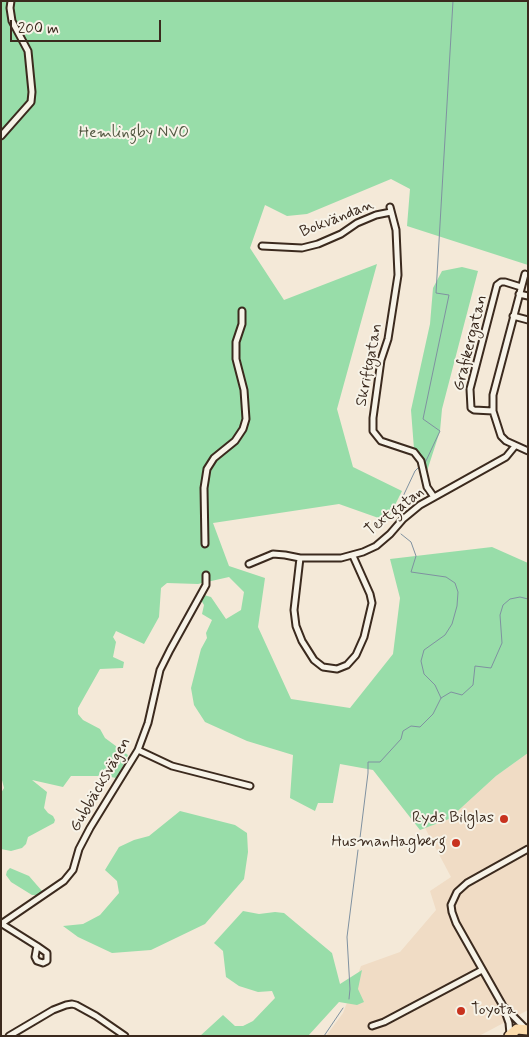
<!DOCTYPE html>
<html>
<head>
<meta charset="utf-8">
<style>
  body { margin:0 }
  #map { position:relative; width:529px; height:1037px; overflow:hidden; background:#f4e9d8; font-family:Mynerve,sans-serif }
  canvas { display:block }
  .frame { position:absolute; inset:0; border:2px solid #3b2a1e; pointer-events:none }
  .scale { position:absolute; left:10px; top:20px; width:151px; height:22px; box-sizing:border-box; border:2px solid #3b2a1e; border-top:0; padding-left:6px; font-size:15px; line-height:18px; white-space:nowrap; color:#3b2a1e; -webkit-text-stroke:4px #f7f3e8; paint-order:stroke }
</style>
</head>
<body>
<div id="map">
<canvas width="529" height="1037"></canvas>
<div class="frame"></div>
<div class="scale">200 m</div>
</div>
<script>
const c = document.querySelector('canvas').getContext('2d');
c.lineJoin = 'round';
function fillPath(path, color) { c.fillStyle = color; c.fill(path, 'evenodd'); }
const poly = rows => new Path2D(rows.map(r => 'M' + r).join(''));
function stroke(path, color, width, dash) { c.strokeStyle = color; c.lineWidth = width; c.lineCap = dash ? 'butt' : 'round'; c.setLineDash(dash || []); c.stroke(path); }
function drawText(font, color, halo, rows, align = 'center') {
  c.font = font + ' Mynerve,sans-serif'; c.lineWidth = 4; c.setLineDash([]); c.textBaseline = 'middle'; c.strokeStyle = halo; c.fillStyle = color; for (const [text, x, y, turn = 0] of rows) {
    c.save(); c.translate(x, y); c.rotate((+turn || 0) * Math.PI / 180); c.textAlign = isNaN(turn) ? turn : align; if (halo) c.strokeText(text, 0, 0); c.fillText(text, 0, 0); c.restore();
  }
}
fillPath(poly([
  [528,753,528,1010,479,1036,326,1036,343,1013,361,966,400,952,436,910,430,891,451,877,425,828,449,819,496,776]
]), '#f0dcc5');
fillPath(poly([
  [1,1,528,1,528,265,407,226,410,189,391,179,307,214,287,216,265,205,250,248,284,300,377,264,337,409,353,467,402,491,387,521,339,504,213,523,229,566,265,578,258,627,291,699,350,708,393,654,400,598,390,559,492,547,528,563,528,753,496,776,449,819,420,830,373,770,340,764,333,803,318,803,315,811,290,798,293,755,247,741,205,722,194,705,191,688,201,649,207,638,206,633,212,620,202,614,204,605,201,600,204,595,211,597,226,619,241,610,244,592,229,577,198,584,167,583,161,588,159,617,144,644,116,631,113,637,116,642,113,657,124,662,123,668,100,669,78,708,78,714,83,720,100,729,105,738,128,755,119,774,116,778,111,777,106,769,98,776,71,776,63,787,32,780,47,792,44,808,48,813,53,816,55,820,54,823,28,837,26,844,22,848,11,851,1,849,1,793,4,788,1,776],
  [462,267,478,271,442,409,440,431,427,471,423,459,414,449,411,410,430,324,433,288,442,271],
  [180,811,235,825,247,833,248,852,244,879,205,924,151,950,112,953,78,937,63,926,83,924,100,915,119,893,117,881,105,870,119,847,134,840,149,836],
  [10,868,29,876,42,891,40,895,32,895,11,882,6,875,7,871],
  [243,911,259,914,275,912,284,913,332,953,340,984,362,970,358,989,364,1002,357,1005,339,1002,308,1036,200,1036,223,1015,235,1026,243,1026,253,1021,275,998,272,991,258,992,239,986,226,977,223,951,214,943]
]), '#98dda9');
stroke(poly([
  [425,463,440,431,423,419,449,295,436,293,453,1],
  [398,507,415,471,418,468],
  [401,534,411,542,416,556,411,572,446,577,455,583,458,592,457,606,452,624,445,635,424,650,421,661,424,674,435,685,441,698],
  [360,838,368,773,368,762,380,762,401,739,403,731,411,726,420,727,433,714,441,698,451,692,462,695,473,685,475,666,491,668,502,643,500,615,503,605,510,599,520,597,528,599],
  [349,999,350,989,347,937,358,850],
  [324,1036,343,1008]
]), '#7f91a0', 1);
const minor = poly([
  [1,136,31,102,32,92,28,51,12,21,10,8,11,1],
  [390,207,396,230,398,275,388,339,381,360,373,418,373,431,381,441,414,452,421,461,427,487,434,497],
  [262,246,302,248,318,244,341,234,357,223,376,215,391,212],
  [525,274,493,395,493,411,501,436,506,441,528,451],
  [519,294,528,296],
  [513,316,528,320],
  [493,411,474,410,471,408,470,389,497,285,501,282,505,282,521,287],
  [205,544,204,488,207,469,214,458,235,441,243,429,246,419,244,390,236,359,236,342,242,324,242,311],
  [300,558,294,610,296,626,302,641,314,660,323,667,337,669,347,665,356,655,364,637,372,603,370,594,353,556],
  [249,564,273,554,285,555,300,558,341,558,363,552,376,546,390,534,403,519,420,505,506,457,515,446],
  [138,750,172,766,250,786],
  [1,924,64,881,73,870,79,849,90,828,138,750,148,723,160,670,170,650,206,585,206,575],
  [2,924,37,946,35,957,37,961,43,963,47,961,47,953,37,946],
  [505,1008,525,1028],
  [372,1026,384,1022,482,970],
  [510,1034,509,1023,503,1006,456,923,452,912,451,905,457,892,467,883,528,849],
  [9,1036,53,1010,66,1005,72,1004,76,1005,96,1016,125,1036]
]);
const primary = poly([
  [509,1036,517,1029,528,1030]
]);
stroke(minor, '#3b2a1e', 9);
stroke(primary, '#3b2a1e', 12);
stroke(minor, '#f7f3e8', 5);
stroke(primary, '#fcdcac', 9);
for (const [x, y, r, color] of [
  [504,819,5,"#c8321e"],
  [456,843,5,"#c8321e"],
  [461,1011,5,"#c8321e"]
]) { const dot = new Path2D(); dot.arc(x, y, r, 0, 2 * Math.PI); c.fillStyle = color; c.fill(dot); stroke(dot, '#f7f3e8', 2); }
drawText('16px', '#525741', '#f7f3e8', [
  ["Hemlingby NVO",134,134]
]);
drawText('16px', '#3b2a1e', '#f7f3e8', [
  ["Bokvändan",337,219,-22],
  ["Grafikergatan",471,343,-76],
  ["Skriftgatan",370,365,-79],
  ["Textgatan",395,512,-38],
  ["Gubbäcksvägen",101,785,-60]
]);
drawText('16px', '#3b2a1e', '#f7f3e8', [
  ["Ryds Bilglas",494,819],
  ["HusmanHagberg",446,843],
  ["Toyota",471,1011,"left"]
], 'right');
</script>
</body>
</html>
